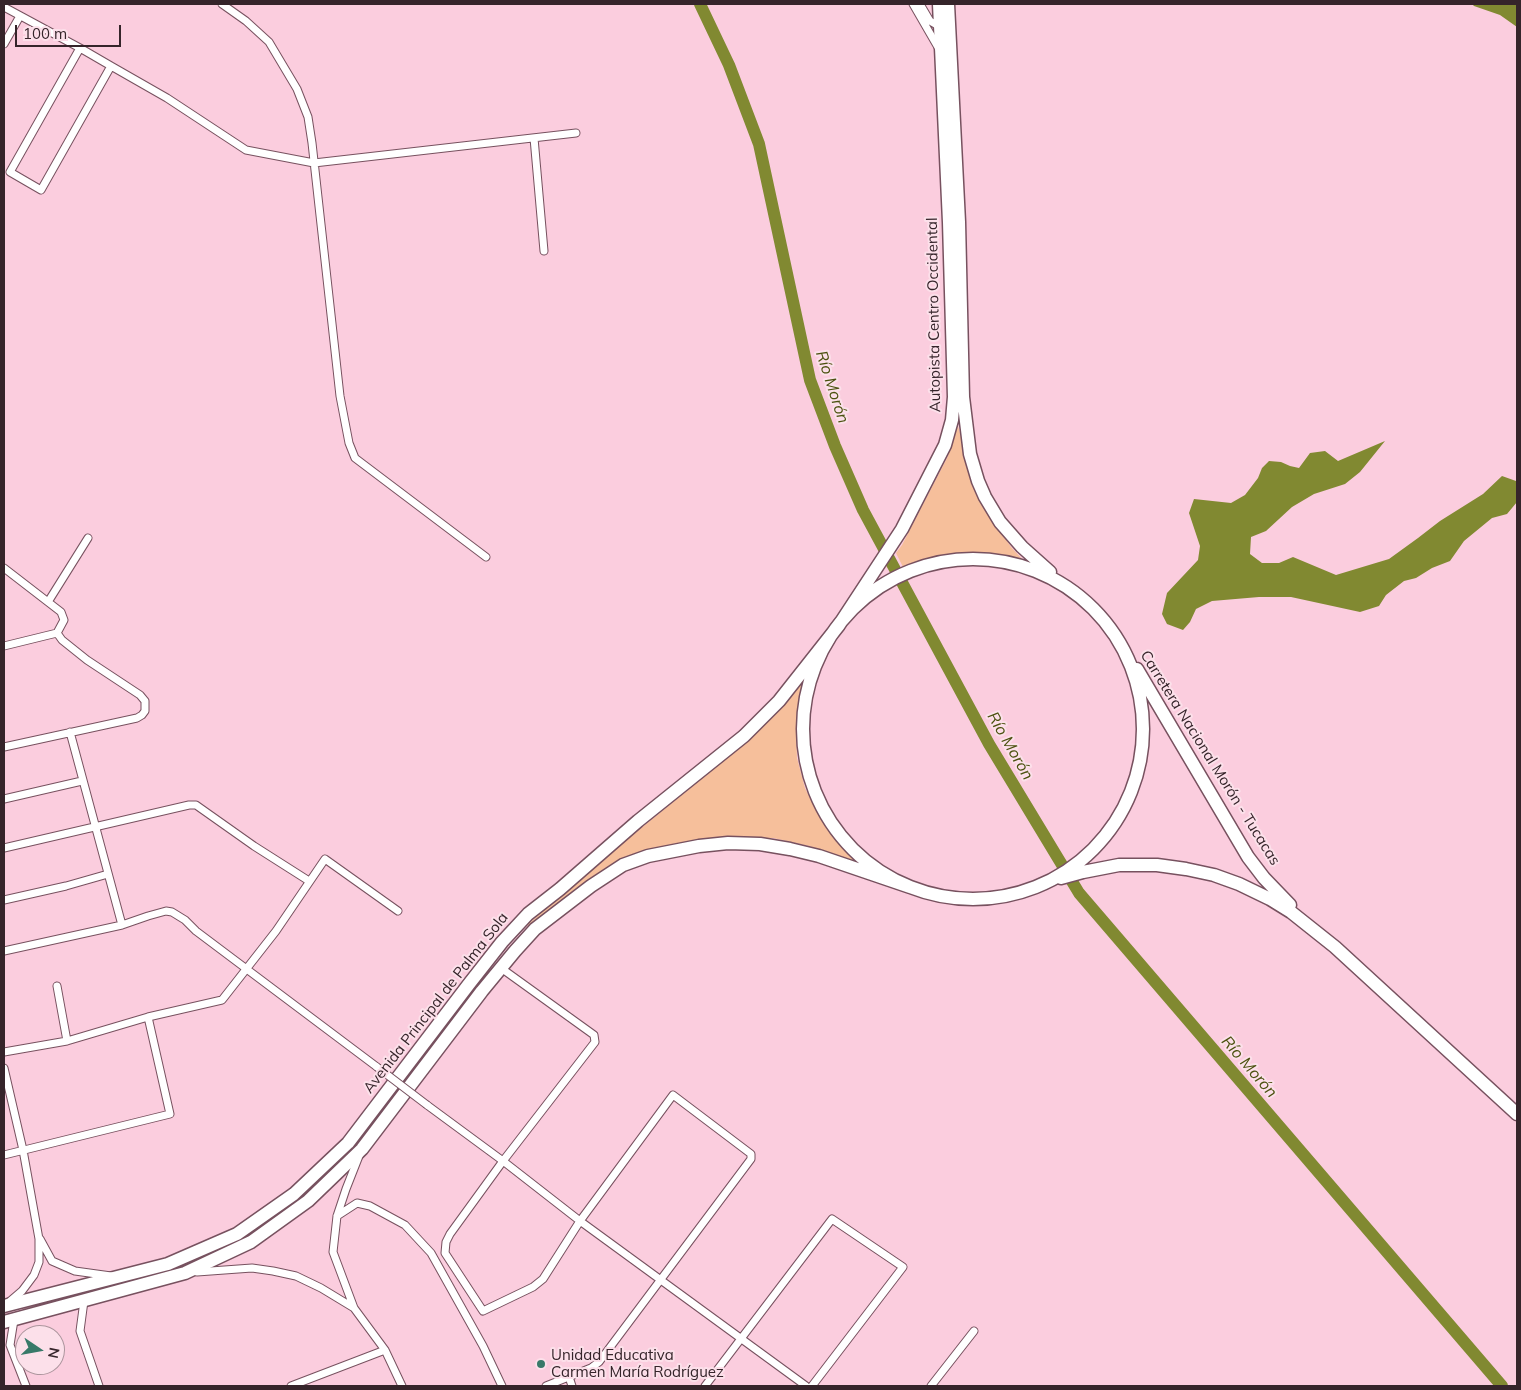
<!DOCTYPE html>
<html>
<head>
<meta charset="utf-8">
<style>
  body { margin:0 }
  #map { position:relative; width:1521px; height:1390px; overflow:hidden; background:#fbcdde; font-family:Mulish,sans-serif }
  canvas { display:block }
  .frame { position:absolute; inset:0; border:5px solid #35242a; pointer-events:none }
  .north { position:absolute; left:15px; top:1325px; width:50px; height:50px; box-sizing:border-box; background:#fce0ea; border:1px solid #ac959d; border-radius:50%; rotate:102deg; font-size:14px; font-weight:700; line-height:20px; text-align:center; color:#35242a }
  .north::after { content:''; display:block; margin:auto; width:18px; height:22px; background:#387969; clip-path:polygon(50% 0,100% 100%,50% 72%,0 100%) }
  .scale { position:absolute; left:15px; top:25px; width:106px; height:22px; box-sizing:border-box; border:2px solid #35242a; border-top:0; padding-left:6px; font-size:15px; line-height:18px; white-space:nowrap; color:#35242a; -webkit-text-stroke:4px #fce0ea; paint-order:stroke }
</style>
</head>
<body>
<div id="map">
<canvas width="1521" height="1390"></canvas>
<div class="frame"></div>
<div class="north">N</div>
<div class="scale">100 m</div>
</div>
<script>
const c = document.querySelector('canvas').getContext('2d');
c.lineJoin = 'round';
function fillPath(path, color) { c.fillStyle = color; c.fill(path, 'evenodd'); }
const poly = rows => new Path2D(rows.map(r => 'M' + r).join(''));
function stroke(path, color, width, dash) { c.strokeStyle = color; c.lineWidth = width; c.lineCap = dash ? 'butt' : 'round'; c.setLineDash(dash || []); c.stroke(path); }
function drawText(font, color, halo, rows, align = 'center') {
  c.font = font + ' Mulish,sans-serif'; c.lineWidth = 4; c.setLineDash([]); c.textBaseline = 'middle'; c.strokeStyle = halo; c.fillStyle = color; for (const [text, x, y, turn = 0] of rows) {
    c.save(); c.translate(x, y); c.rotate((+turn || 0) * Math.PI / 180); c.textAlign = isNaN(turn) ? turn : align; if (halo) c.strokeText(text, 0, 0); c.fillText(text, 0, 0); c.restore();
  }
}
fillPath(poly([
  [958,426,975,487,991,517,1011,547,1024,561,997,555,962,553,903,567,896,553,902,545,947,458],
  [802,681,796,727,797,758,805,788,817,812,837,841,861,862,859,864,809,846,773,838,743,838,673,844,635,854,589,881,562,900,530,927,527,925,614,850,741,747,775,715]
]), '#f6bf9b');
fillPath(poly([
  [1472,4,1517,4,1517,27,1500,15,1474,6],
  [1385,441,1360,472,1345,484,1314,494,1292,507,1266,531,1251,537,1250,554,1262,563,1279,563,1293,557,1336,575,1389,559,1418,538,1440,521,1483,494,1502,476,1516,481,1517,502,1507,514,1492,518,1464,541,1450,561,1432,568,1416,578,1404,581,1386,595,1379,606,1360,612,1291,597,1259,597,1212,601,1196,609,1190,622,1183,630,1167,624,1162,614,1167,593,1198,560,1200,546,1189,513,1194,499,1231,503,1245,495,1258,478,1262,468,1269,461,1281,462,1290,466,1299,468,1310,453,1325,451,1338,461]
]), '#818931');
stroke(poly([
  [1493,1376,1506,1386]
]), '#818931', 2);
stroke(poly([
  [700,4,729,65,759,144,810,380,835,446,863,510,989,744,1079,893,1502,1386]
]), '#818931', 12);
const street = poly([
  [222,4,246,21,269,42,297,89,308,117,312,143,340,396,349,443,355,458,486,557],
  [913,4,939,49],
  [920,4,930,21,942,28],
  [4,7,80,48,111,66,41,190,10,172,80,48],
  [4,44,20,16],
  [111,66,167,98,246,150,314,163,576,133],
  [534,138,544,251],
  [4,568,61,612,64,620,57,633,4,646],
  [48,602,88,538],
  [70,732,122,925],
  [4,747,137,718,142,715,145,711,145,701,140,695,87,660,62,640,57,633],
  [4,799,82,781],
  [4,848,189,805,196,805,254,846,309,881],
  [4,900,66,886,108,874],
  [4,951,122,925,148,916,166,911,172,912,185,920,196,931,377,1067],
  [501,968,594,1035,595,1042,503,1161,450,1234,446,1242,445,1253,483,1311,533,1287,543,1279,580,1221,673,1095,751,1154,751,1159,599,1362,591,1368,546,1386],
  [57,986,67,1041],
  [4,1052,67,1041,148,1017,222,1000,276,931,325,859,398,911],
  [4,1068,23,1150,39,1239,39,1262,34,1275,22,1291,8,1303],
  [427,1105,503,1161,580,1221,806,1386],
  [4,1155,170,1114,148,1017],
  [359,1156,346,1189,337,1216,333,1252,354,1308,385,1350,402,1386],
  [337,1216,357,1203,370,1206,405,1225,431,1253,483,1346,502,1386],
  [40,1239,52,1261,75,1271,111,1276],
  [197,1272,252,1268,273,1271,296,1276,321,1288,354,1308],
  [84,1301,80,1331,99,1386],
  [14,1320,10,1345,26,1386],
  [569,1377,572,1386],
  [291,1386,385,1350],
  [705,1386,832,1219,903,1267,812,1386],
  [931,1386,974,1331]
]);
const highway = poly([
  [948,4,959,222,963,397,970,454,978,481,985,497,1000,522,1022,547,1050,572],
  '803 729a170 170 0 1 1 340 0a170 170 0 1 1-340 0Z',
  [1137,669,1248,857,1264,878,1290,905],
  [1061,878,1083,872,1119,865,1157,865,1186,869,1214,875,1239,884,1270,899,1291,912,1335,947,1517,1114],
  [4,1306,168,1264,237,1234,294,1194,348,1143,469,984,502,942,528,914,560,889,638,821,744,736,779,701,839,625,902,529,945,445,952,420,954,397,949,222,939,4],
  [4,1322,185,1273,251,1242,308,1201,362,1149,482,991,515,951,535,929,591,886,623,865,648,856,699,846,728,843,760,844,790,849,819,856,910,887]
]);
stroke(street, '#77515f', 9);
stroke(highway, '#77515f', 15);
stroke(street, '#fff', 7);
stroke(highway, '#fff', 12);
const streetBridge = poly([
  [377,1067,427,1105]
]);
stroke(streetBridge, '#77515f', 9, []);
stroke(streetBridge, '#fff', 7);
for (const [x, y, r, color] of [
  [541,1364,5,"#387969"]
]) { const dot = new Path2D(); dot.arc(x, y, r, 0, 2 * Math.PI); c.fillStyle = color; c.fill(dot); stroke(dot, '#fce0ea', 2); }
drawText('15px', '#35242a', '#fce0ea', [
  ["Autopista Centro Occidental",934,315,-91],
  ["Carretera Nacional Morón - Tucacas",1210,758,58],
  ["Avenida Principal de Palma Sola",436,1003,-52]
]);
drawText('15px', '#35242a', '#fce0ea', [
  ["Unidad Educativa",551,1355],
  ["Carmen María Rodríguez",551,1372]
], 'left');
drawText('italic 16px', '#4b510f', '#fce0ea', [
  ["Río Morón",832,387,72],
  ["Río Morón",1010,746,60],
  ["Río Morón",1249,1067,49]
]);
</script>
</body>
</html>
